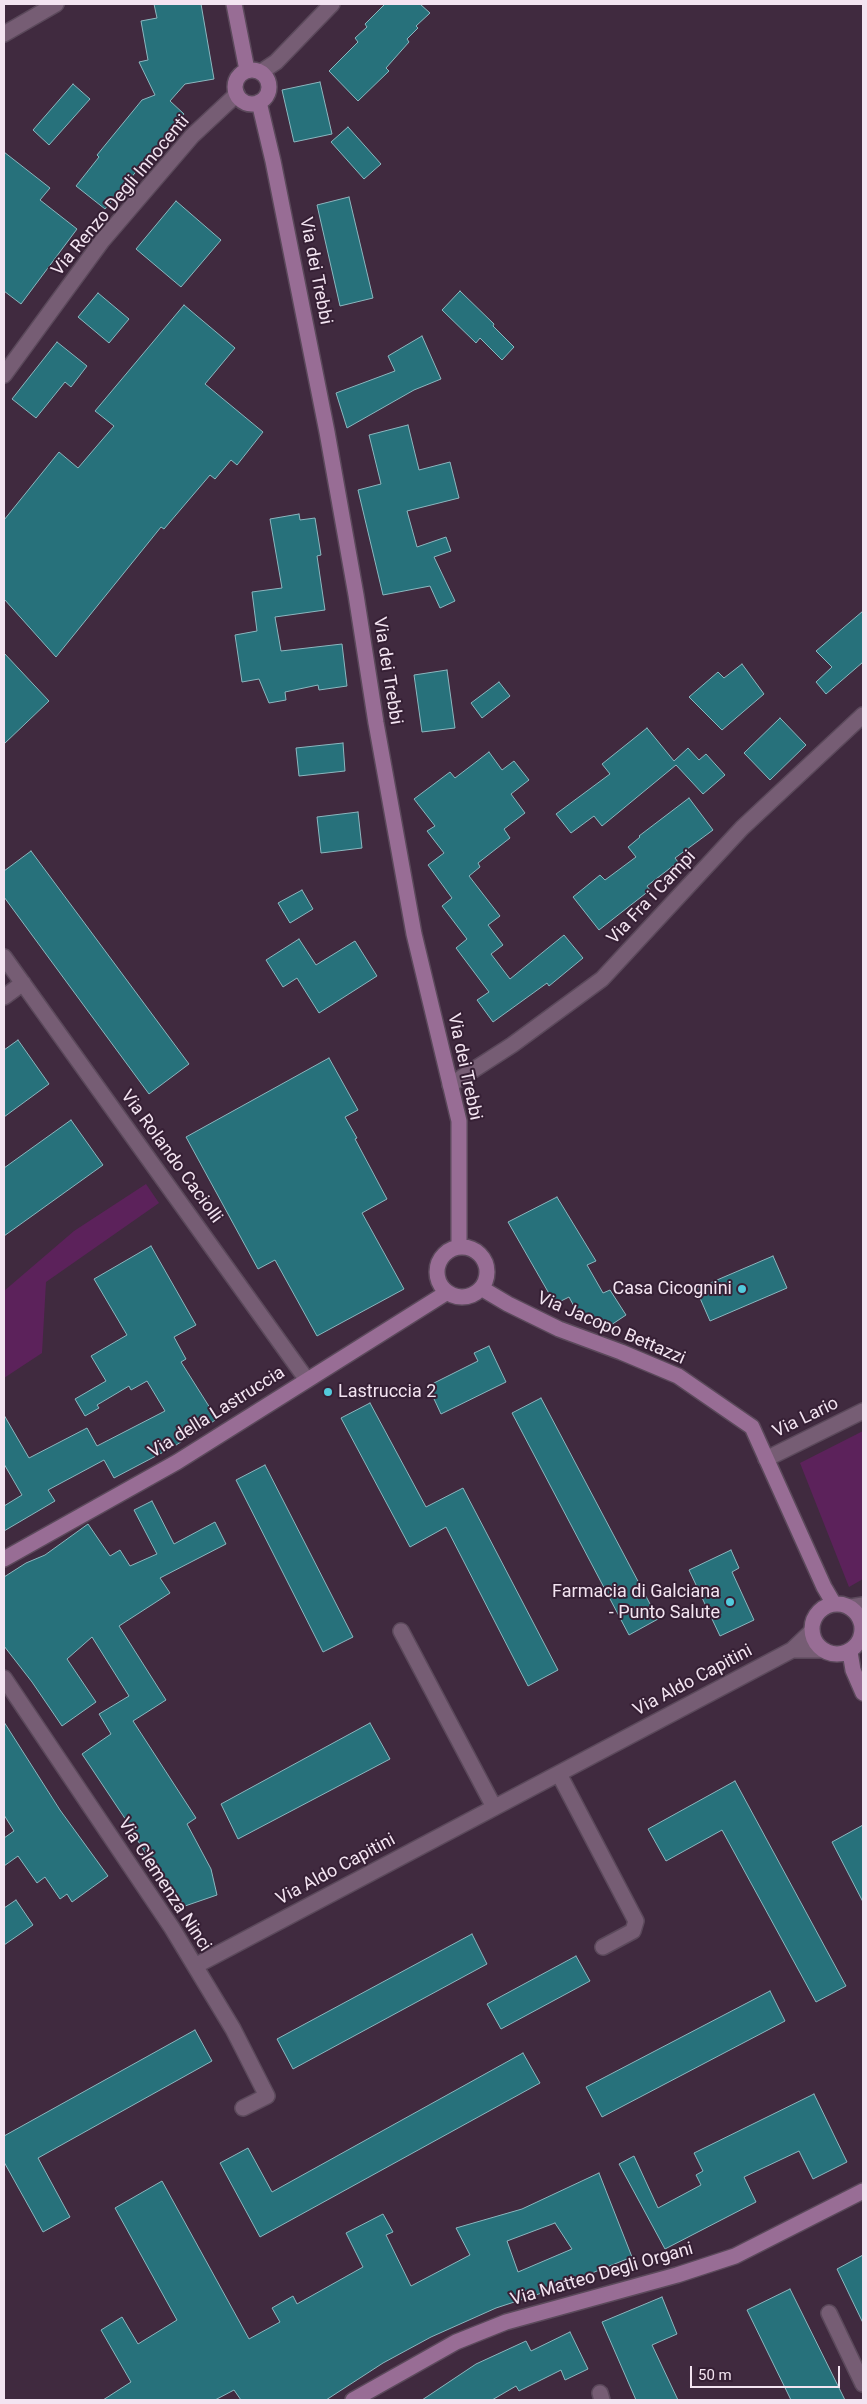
<!DOCTYPE html>
<html>
<head>
<meta charset="utf-8">
<style>
  body { margin:0 }
  #map { position:relative; width:867px; height:2404px; overflow:hidden; background:#402a3f; font-family:Roboto,sans-serif }
  canvas { display:block }
  .frame { position:absolute; inset:0; border:5px solid #f3e4f1; pointer-events:none }
  .scale { position:absolute; left:690px; top:2366px; width:150px; height:22px; box-sizing:border-box; border:2px solid #f3e4f1; border-top:0; padding-left:6px; font-size:15px; line-height:18px; white-space:nowrap; color:#f3e4f1; -webkit-text-stroke:4px #362035; paint-order:stroke }
</style>
</head>
<body>
<div id="map">
<canvas width="867" height="2404"></canvas>
<div class="frame"></div>
<div class="scale">50 m</div>
</div>
<script>
const c = document.querySelector('canvas').getContext('2d');
c.lineJoin = 'round';
function fillPath(path, color) { c.fillStyle = color; c.fill(path, 'evenodd'); }
const poly = rows => new Path2D(rows.map(r => 'M' + r).join(''));
function stroke(path, color, width, dash) { c.strokeStyle = color; c.lineWidth = width; c.lineCap = dash ? 'butt' : 'round'; c.setLineDash(dash || []); c.stroke(path); }
function drawText(font, color, halo, rows, align = 'center') {
  c.font = font + ' Roboto,sans-serif'; c.lineWidth = 4; c.setLineDash([]); c.textBaseline = 'middle'; c.strokeStyle = halo; c.fillStyle = color; for (const [text, x, y, turn = 0] of rows) {
    c.save(); c.translate(x, y); c.rotate((+turn || 0) * Math.PI / 180); c.textAlign = isNaN(turn) ? turn : align; if (halo) c.strokeText(text, 0, 0); c.fillText(text, 0, 0); c.restore();
  }
}
fillPath(poly([
  [146,1184,159,1203,46,1282,42,1353,4,1378,4,1291,74,1231],
  [863,1431,863,1579,849,1587,800,1463]
]), '#5c225b');
const building = poly([
  [154,4,201,4,214,79,185,84,170,101,184,114,105,209,76,186,99,157,97,155,142,100,155,95,139,62,148,60,141,21,157,18,154,4],
  [385,4,420,4,430,13,416,26,418,28,407,39,409,42,386,68,389,71,358,101,329,71,358,42,355,38,367,27,365,24,385,4],
  [320,82,332,134,294,142,282,90,320,82],
  [73,84,90,99,49,145,33,130,73,84],
  [348,127,381,164,364,179,331,142,348,127],
  [4,152,50,188,40,200,77,229,21,304,4,291,4,152],
  [349,197,373,298,340,306,317,205,349,197],
  [176,201,221,240,181,287,136,249,176,201],
  [460,291,494,324,493,326,514,347,502,360,480,338,476,343,442,310,460,291],
  [98,293,129,319,109,343,78,317,98,293],
  [184,305,235,348,205,384,263,432,237,465,231,460,215,479,210,475,164,529,161,527,56,657,4,599,4,520,59,452,78,468,114,426,95,411,184,305],
  [422,336,441,379,414,390,347,428,336,393,395,371,388,356,422,336],
  [57,342,87,366,71,387,65,382,36,418,12,399,57,342],
  [408,425,419,470,450,462,459,498,407,511,417,547,446,537,451,551,434,557,455,601,440,608,430,586,383,595,358,490,381,484,369,435,408,425],
  [299,514,300,520,315,518,321,555,317,556,325,610,275,617,281,651,342,644,347,686,319,690,318,685,285,692,286,700,269,703,259,679,242,682,235,635,257,631,252,592,282,588,270,519,299,514],
  [863,611,863,662,826,694,816,682,832,667,816,651,863,611],
  [4,653,49,701,4,744,4,653],
  [742,664,764,694,722,730,689,697,718,672,724,678,742,664],
  [447,670,455,728,422,732,414,675,447,670],
  [499,682,510,696,482,718,471,703,499,682],
  [780,718,806,745,770,780,744,753,780,718],
  [647,728,674,761,688,748,699,760,706,754,725,775,703,794,676,765,602,826,594,816,571,833,556,814,610,774,602,764,647,728],
  [343,743,345,771,299,776,296,748,343,743],
  [489,752,502,770,514,761,529,780,511,794,525,813,504,829,510,838,478,863,480,867,469,876,500,916,488,925,503,945,491,954,510,979,564,935,583,958,549,986,547,983,493,1022,477,1000,489,992,456,948,467,939,442,906,452,898,428,865,444,853,427,831,435,826,414,799,450,772,455,778,489,752],
  [689,798,713,830,675,858,678,862,647,886,650,890,599,930,573,897,600,875,605,880,636,857,628,847,640,837,639,836,689,798],
  [358,812,362,848,321,853,317,817,358,812],
  [31,851,189,1064,149,1094,4,897,4,871,31,851],
  [302,890,313,909,290,923,278,903,302,890],
  [299,939,316,965,355,941,377,976,319,1013,297,978,283,987,266,960,299,939],
  [18,1040,49,1084,4,1117,4,1050,18,1040],
  [329,1058,358,1110,345,1117,357,1138,355,1139,387,1199,362,1213,404,1289,317,1336,275,1260,258,1269,186,1137,329,1058],
  [71,1120,103,1165,4,1236,4,1168,71,1120],
  [557,1197,596,1261,587,1265,603,1293,610,1290,626,1315,608,1327,576,1310,569,1297,555,1304,508,1222,557,1197],
  [151,1246,196,1325,174,1337,186,1359,181,1362,217,1419,173,1447,114,1478,104,1460,48,1490,55,1501,4,1531,4,1506,22,1495,4,1464,4,1415,29,1458,87,1428,97,1446,165,1411,147,1381,131,1390,129,1386,97,1405,99,1408,85,1416,75,1399,106,1381,91,1356,127,1335,94,1279,151,1246],
  [773,1256,787,1288,710,1321,696,1289,773,1256],
  [489,1346,506,1382,441,1414,428,1386,478,1361,474,1353,489,1346],
  [541,1398,658,1619,629,1635,512,1413,541,1398],
  [370,1403,426,1507,463,1488,558,1670,528,1686,446,1527,410,1547,341,1418,370,1403],
  [265,1465,353,1637,323,1652,236,1480,265,1465],
  [152,1501,174,1544,215,1522,226,1544,160,1578,170,1593,119,1626,166,1700,133,1721,196,1818,187,1824,211,1869,217,1895,185,1906,148,1857,133,1833,134,1832,82,1754,111,1734,99,1714,129,1696,92,1637,67,1659,96,1702,62,1726,32,1682,4,1646,4,1577,26,1563,45,1555,88,1524,110,1556,120,1550,130,1566,157,1554,134,1510,152,1501],
  [731,1550,739,1568,732,1572,754,1620,720,1636,689,1570,731,1550],
  [4,1722,60,1810,108,1876,72,1902,67,1894,60,1899,45,1877,37,1883,18,1856,4,1866,4,1838,14,1831,4,1815,4,1722],
  [370,1723,390,1759,238,1839,221,1804,370,1723],
  [735,1781,846,1986,816,2002,722,1830,666,1861,648,1829,735,1781],
  [863,1825,863,1902,832,1842,863,1825],
  [16,1900,33,1925,4,1945,4,1908,16,1900],
  [472,1934,487,1964,293,2069,277,2039,472,1934],
  [576,1956,590,1981,501,2029,487,2004,576,1956],
  [770,1991,785,2021,602,2117,586,2087,770,1991],
  [195,2030,212,2061,38,2158,70,2217,43,2232,4,2162,4,2136,195,2030],
  [523,2053,540,2083,260,2237,220,2163,248,2148,272,2192,523,2053],
  [814,2094,847,2162,813,2179,799,2151,744,2177,756,2202,665,2249,619,2164,634,2156,658,2208,701,2185,696,2175,703,2171,694,2153,814,2094],
  [599,2173,632,2257,582,2277,583,2281,552,2294,551,2290,496,2308,431,2337,383,2363,326,2400,241,2400,234,2390,215,2400,103,2400,131,2382,101,2330,122,2317,138,2344,177,2320,115,2208,162,2181,249,2339,280,2322,272,2308,293,2296,297,2304,363,2267,346,2233,383,2214,393,2232,386,2235,411,2286,470,2255,456,2228,522,2209,599,2173],
  [555,2223,572,2249,518,2272,507,2241,555,2223],
  [863,2255,863,2323,837,2269,863,2255],
  [790,2289,845,2400,791,2400,747,2310,790,2289],
  [662,2297,677,2334,652,2345,678,2400,636,2400,602,2322,662,2297],
  [570,2332,588,2369,565,2380,561,2370,519,2391,516,2386,492,2400,422,2400,476,2364,526,2341,531,2351,570,2332]
]);
fillPath(building, '#27717b');
stroke(building, '#8bb7bf', 1);
const street = poly([
  [4,34,56,4],
  [261,72,276,62,332,4],
  [4,375,102,241,192,136,237,94],
  [4,957,307,1380],
  [4,997,23,983],
  [450,1085,512,1045,602,979,742,828,863,715],
  [766,1459,863,1411],
  [850,1607,863,1605],
  [401,1631,494,1807],
  [792,1650,823,1650],
  [4,1678,172,1928,233,2029,267,2096,243,2108],
  [559,1774,636,1921,633,1931,603,1947],
  [195,1966,792,1650,812,1631],
  [829,2313,863,2384],
  [600,2393,602,2400]
]);
const secondary = poly([
  [234,4,247,70],
  '235 87a17 17 0 1 1 34 0a17 17 0 1 1-34 0Z',
  [259,102,273,161,327,432,356,595,376,723,414,934,459,1121,459,1246],
  '437 1272a25 25 0 1 1 50 0a25 25 0 1 1-50 0Z',
  [481,1288,508,1304,559,1329,621,1352,678,1376,752,1427,824,1587,834,1604],
  [4,1559,177,1462,446,1293],
  '812 1629a25 25 0 1 1 50 0a25 25 0 1 1-50 0Z',
  [850,1652,853,1670,863,1693],
  [353,2400,456,2342,506,2322,677,2275,735,2256,863,2191]
]);
stroke(street, '#5b495b', 18);
stroke(secondary, '#5b495b', 18);
stroke(street, '#765d74', 15);
stroke(secondary, '#986d95', 15);
for (const [x, y, r, color] of [
  [742,1289,5,"#53cadc"],
  [328,1392,5,"#53cadc"],
  [730,1602,5,"#53cadc"]
]) { const dot = new Path2D(); dot.arc(x, y, r, 0, 2 * Math.PI); c.fillStyle = color; c.fill(dot); stroke(dot, '#362035', 2); }
drawText('18px', '#f3e4f1', '#362035', [
  ["Via Renzo Degli Innocenti",121,196,-50],
  ["Via dei Trebbi",315,271,79],
  ["Via dei Trebbi",387,671,81],
  ["Via Fra i Campi",652,898,-47],
  ["Via dei Trebbi",464,1067,78],
  ["Via Rolando Caciolli",171,1157,54],
  ["Via Jacopo Bettazzi",611,1329,23],
  ["Via della Lastruccia",217,1413,-32],
  ["Via Lario",806,1418,-26],
  ["Via Aldo Capitini",693,1681,-28],
  ["Via Aldo Capitini",336,1870,-28],
  ["Via Clemenza Ninci",164,1885,57],
  ["Via Matteo Degli Organi",602,2275,-16]
]);
drawText('18px', '#f3e4f1', '#362035', [
  ["Casa Cicognini",732,1289],
  ["Lastruccia 2",338,1392,"left"],
  ["Farmacia di Galciana",720,1592],
  ["- Punto Salute",720,1613]
], 'right');
</script>
</body>
</html>
